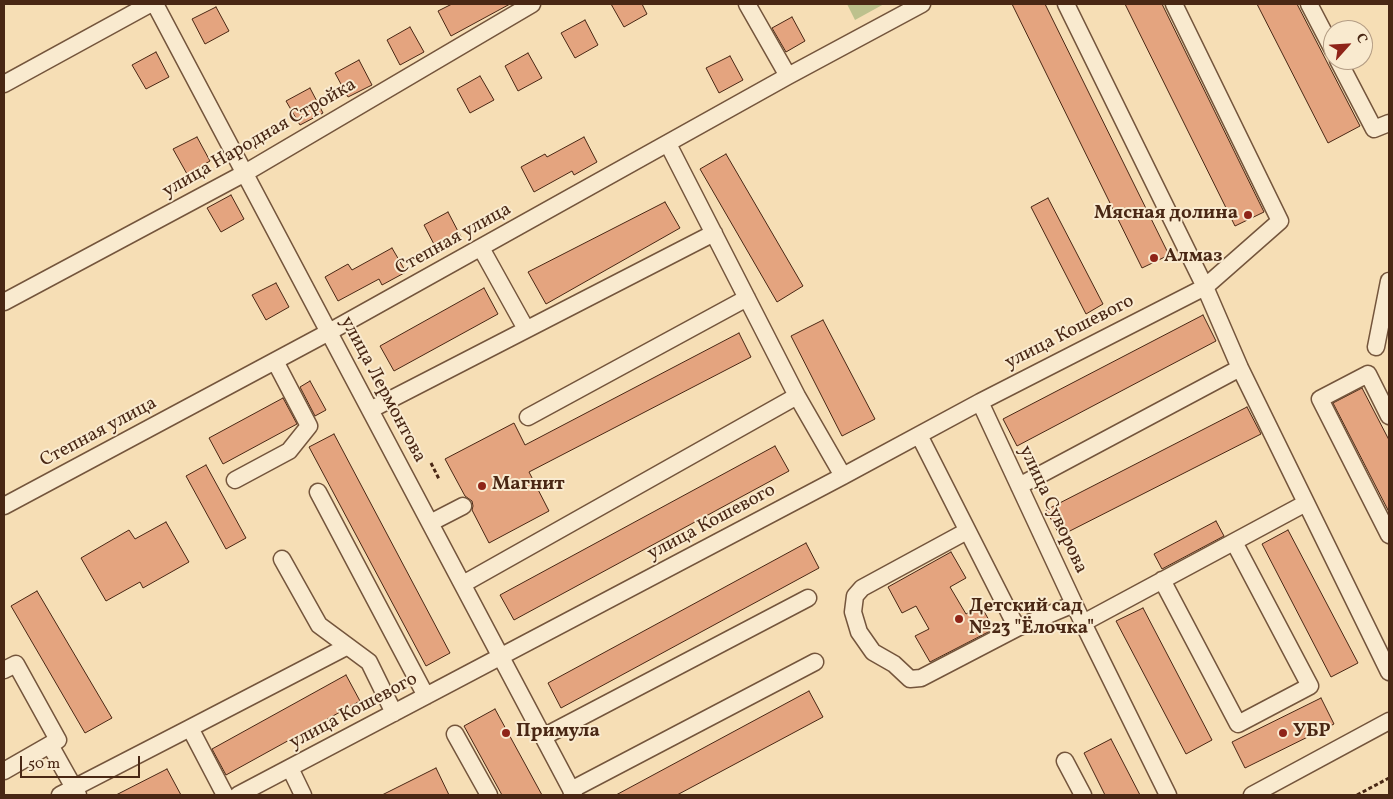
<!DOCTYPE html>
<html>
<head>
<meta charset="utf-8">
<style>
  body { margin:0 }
  #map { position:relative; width:1393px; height:799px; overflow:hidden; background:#f6deb5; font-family:Vollkorn,serif }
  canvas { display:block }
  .frame { position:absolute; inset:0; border:5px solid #492714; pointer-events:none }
  .north { position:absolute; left:1323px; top:20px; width:50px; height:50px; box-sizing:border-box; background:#f9eacf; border:1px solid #b39c84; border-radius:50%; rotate:64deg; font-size:14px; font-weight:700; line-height:20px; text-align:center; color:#492714 }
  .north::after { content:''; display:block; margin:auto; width:18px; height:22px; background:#8f2418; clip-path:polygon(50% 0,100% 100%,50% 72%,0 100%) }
  .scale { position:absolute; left:20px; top:756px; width:120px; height:22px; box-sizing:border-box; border:2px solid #492714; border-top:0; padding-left:6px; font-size:15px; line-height:18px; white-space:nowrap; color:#492714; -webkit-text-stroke:4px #f9eacf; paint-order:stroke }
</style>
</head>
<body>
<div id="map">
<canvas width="1393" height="799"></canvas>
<div class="frame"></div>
<div class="north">С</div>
<div class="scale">50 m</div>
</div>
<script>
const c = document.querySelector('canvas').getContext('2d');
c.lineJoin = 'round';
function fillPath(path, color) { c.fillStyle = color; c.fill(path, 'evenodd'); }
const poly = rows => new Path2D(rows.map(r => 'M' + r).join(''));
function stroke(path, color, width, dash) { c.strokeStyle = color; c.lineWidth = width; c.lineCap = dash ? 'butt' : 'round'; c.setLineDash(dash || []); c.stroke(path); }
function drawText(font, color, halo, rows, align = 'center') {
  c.font = font + ' Vollkorn,serif'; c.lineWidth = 4; c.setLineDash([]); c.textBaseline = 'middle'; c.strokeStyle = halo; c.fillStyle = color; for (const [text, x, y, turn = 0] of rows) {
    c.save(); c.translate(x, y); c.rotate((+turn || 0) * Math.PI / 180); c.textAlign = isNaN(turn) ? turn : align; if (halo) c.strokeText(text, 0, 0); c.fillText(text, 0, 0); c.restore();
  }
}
fillPath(poly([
  [847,4,884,4,855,20]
]), '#bdc18d');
const building = poly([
  [452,4,510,4,451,36,438,11,452,4],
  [611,4,642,4,647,14,624,27,611,4],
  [1012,4,1045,4,1169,255,1142,268,1012,4],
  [1125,4,1162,4,1264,212,1235,226,1125,4],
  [1257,4,1297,4,1360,126,1328,143,1257,4],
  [216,7,229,31,205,44,192,19,216,7],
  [792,17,805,41,786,52,772,28,792,17],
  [585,20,598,45,575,58,561,33,585,20],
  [410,27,424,52,400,65,387,40,410,27],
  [156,52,169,77,146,89,132,65,156,52],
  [528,53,542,78,518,91,505,66,528,53],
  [730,56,743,80,719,93,706,68,730,56],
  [359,60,372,85,348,97,335,73,359,60],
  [480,76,494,100,470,113,457,89,480,76],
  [310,88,323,113,300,125,286,101,310,88],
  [197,137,210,161,187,174,173,149,197,137],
  [584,137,597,162,574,175,572,171,534,192,521,167,545,154,547,157,584,137],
  [726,154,803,286,777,302,700,169,726,154],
  [231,195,244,219,221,232,207,208,231,195],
  [1048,198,1103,304,1086,314,1031,207,1048,198],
  [665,202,680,228,546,304,528,272,665,202],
  [448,212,461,237,437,250,424,225,448,212],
  [392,248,406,272,382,285,379,279,338,301,325,277,348,264,352,270,392,248],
  [276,283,289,307,266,320,252,295,276,283],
  [484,288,498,314,394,371,380,346,484,288],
  [1203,315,1216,341,1017,446,1003,419,1203,315],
  [823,320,875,419,842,436,791,336,823,320],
  [739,333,751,357,529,472,549,511,489,543,472,510,473,506,472,501,465,496,445,459,514,423,525,445,739,333],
  [310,381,326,410,315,416,300,387,310,381],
  [1362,388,1389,440,1389,512,1333,403,1362,388],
  [283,398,297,424,223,464,209,438,283,398],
  [1247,407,1261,434,1060,536,1046,510,1247,407],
  [334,434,450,653,426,666,309,447,334,434],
  [775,446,789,471,514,620,500,595,775,446],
  [206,465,246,538,226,549,186,476,206,465],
  [1216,521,1224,536,1162,569,1154,554,1216,521],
  [166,522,189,562,143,588,140,582,106,601,81,558,129,530,135,539,166,522],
  [1288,530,1358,663,1331,677,1262,544,1288,530],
  [806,543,819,568,561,708,548,683,806,543],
  [951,552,966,578,950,587,966,614,981,606,994,629,930,662,915,636,929,629,916,606,902,613,888,587,951,552],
  [37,591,112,718,85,733,11,606,37,591],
  [1143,608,1212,740,1186,754,1116,621,1143,608],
  [346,675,360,701,226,775,212,749,346,675],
  [809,691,823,717,677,795,616,795,809,691],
  [1321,698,1334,724,1245,768,1232,742,1321,698],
  [495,709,542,795,502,795,464,726,495,709],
  [1111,739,1140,795,1105,795,1084,753,1111,739],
  [436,768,449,795,382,795,436,768],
  [167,769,181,795,116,795,167,769]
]);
fillPath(building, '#e4a47f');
stroke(building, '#492714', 1);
const minor = poly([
  [155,4,574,795],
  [747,4,788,76],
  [1066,4,1205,287,1280,221,1174,4],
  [1309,4,1333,50],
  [1338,60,1374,129,1389,123],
  [4,84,150,4],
  [668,144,797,396,843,476],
  [481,248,526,329],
  [4,302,245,173,532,4],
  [1376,347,1389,281],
  [980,402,1083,623,1168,795],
  [370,410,714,233],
  [1389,416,1368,374,1320,399,1389,535],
  [528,417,747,298],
  [919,435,1017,628,1074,604],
  [235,480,289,451,309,426,275,361],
  [1019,486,1240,368],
  [318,492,426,696],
  [4,506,329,332,788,76,922,4],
  [430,523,463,506],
  [967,531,862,588,855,596,853,612,859,632,873,652,894,664,910,679,921,678,1017,628],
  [282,559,319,625,369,662,394,713],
  [1162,580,1238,724,1310,686,1234,542],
  [463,584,797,396],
  [1083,623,1306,503],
  [4,670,16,664,58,740,4,771,4,770],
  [455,734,489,795],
  [543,737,808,598],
  [50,745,78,795],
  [1065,761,1083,795],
  [290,768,303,795],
  [571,790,815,662],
  [60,795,190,728],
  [225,795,190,728,346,647],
  [238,795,843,476,980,402,1205,287,1240,368,1389,672],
  [1252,795,1389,721]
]);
stroke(minor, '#74553c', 19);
stroke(poly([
  [431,463,439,479],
  [1357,795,1389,778]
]), '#492714', 3, [4, 2.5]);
stroke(minor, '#f9eacf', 16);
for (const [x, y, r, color] of [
  [1248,215,5,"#8f2418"],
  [1154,258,5,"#8f2418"],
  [482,486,5,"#8f2418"],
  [959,619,5,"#8f2418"],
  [506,733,5,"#8f2418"],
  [1283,733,5,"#8f2418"]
]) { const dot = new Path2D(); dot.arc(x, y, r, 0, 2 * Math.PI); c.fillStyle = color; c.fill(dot); stroke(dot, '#f9eacf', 2); }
drawText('19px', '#492714', '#f9eacf', [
  ["улица Народная Стройка",260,139,-30],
  ["Степная улица",454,240,-29],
  ["улица Кошевого",1070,333,-27],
  ["улица Лермонтова",382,390,62],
  ["Степная улица",99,433,-28],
  ["улица Суворова",1052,510,65],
  ["улица Кошевого",712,523,-28],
  ["улица Кошевого",354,712,-28]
]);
drawText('bold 19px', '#492714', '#f9eacf', [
  ["Мясная долина",1238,215,"right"],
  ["Алмаз",1164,258],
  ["Магнит",492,486],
  ["Детский сад",969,608],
  ["№23 \"Ёлочка\"",969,630],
  ["Примула",516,733],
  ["УБР",1293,733]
], 'left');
</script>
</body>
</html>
